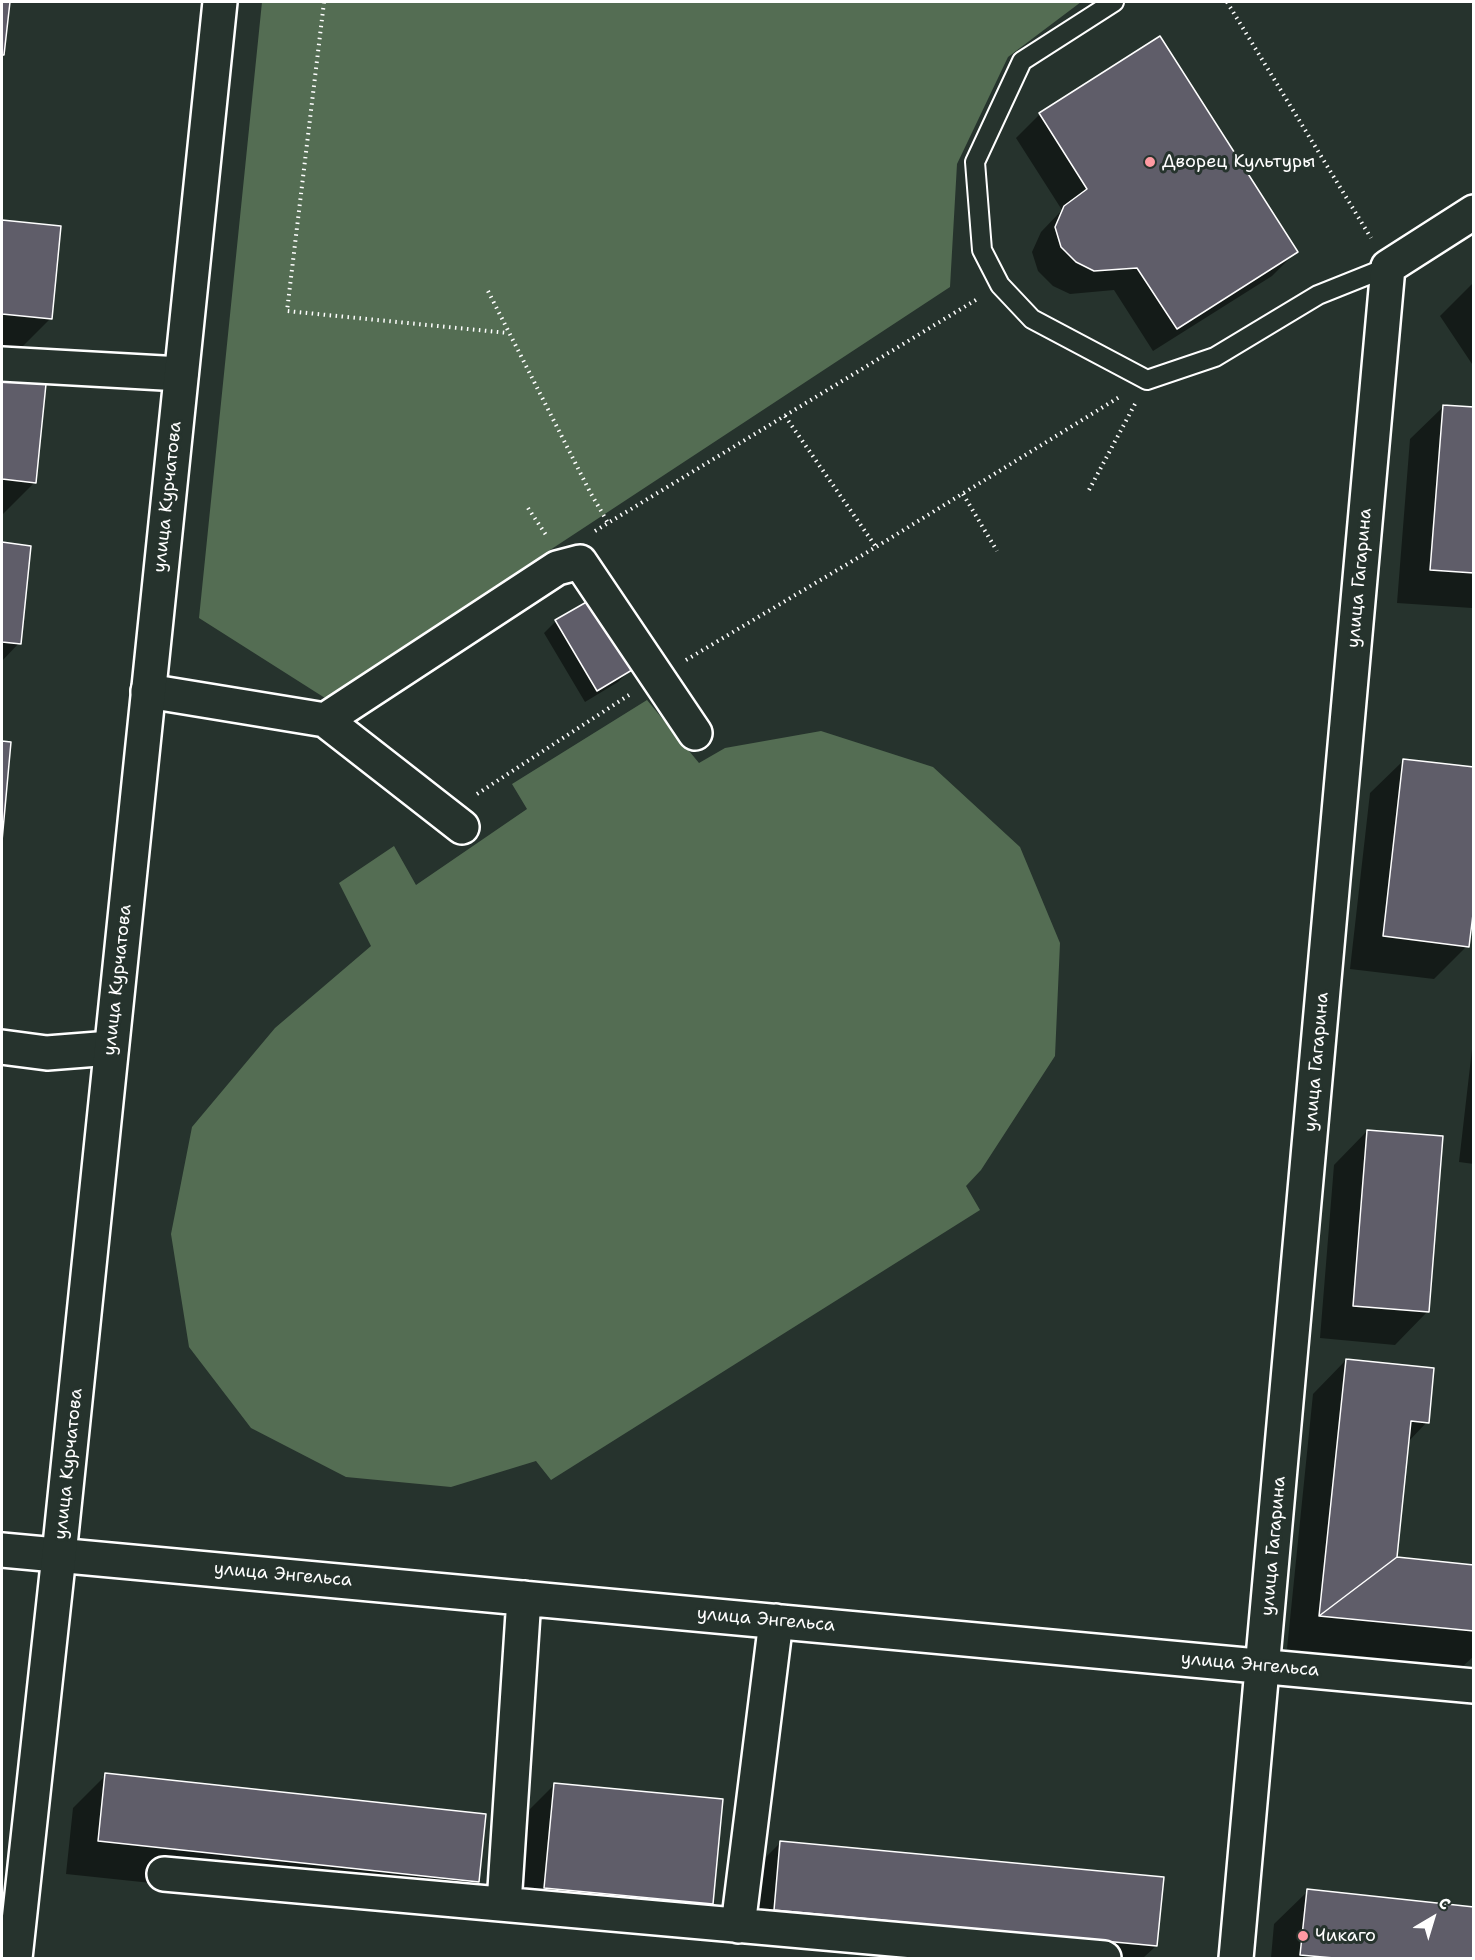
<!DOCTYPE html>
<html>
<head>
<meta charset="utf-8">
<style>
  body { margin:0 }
  #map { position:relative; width:1475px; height:1960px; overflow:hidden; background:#26332d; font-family:"Shantell Sans",sans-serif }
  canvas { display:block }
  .frame { position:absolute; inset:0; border:3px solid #fff; pointer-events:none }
  .north { position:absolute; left:1403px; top:1888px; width:60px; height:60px; -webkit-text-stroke:4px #26332d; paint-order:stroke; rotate:38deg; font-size:16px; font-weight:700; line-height:24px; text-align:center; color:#fff }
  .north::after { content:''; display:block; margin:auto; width:21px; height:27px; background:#fff; clip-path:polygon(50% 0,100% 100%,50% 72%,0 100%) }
</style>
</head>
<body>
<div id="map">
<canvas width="1475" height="1960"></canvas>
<div class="frame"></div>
<div class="north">С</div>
</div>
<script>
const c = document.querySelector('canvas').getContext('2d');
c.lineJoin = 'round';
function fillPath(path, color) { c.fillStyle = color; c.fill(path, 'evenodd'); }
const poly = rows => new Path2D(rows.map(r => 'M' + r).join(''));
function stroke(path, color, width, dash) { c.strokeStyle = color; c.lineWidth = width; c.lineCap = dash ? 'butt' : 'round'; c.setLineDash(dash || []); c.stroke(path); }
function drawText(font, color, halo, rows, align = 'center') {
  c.font = font + ' "Shantell Sans",sans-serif'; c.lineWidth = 6; c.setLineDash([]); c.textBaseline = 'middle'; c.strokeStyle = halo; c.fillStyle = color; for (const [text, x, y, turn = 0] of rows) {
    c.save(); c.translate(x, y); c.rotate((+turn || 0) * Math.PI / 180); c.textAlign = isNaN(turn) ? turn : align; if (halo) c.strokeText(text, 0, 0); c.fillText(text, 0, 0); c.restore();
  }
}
fillPath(poly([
  [262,2,1081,2,1008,57,957,164,950,287,325,698,199,618],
  [647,700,699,763,725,748,821,731,933,767,1020,847,1060,943,1055,1056,981,1170,966,1186,980,1210,551,1480,536,1461,451,1487,346,1477,251,1428,189,1347,171,1234,192,1127,275,1028,371,946,339,883,394,846,416,885,527,809,512,784]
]), '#546d53');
fillPath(poly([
  [2,2,8,2,2,56],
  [1159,38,1296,252,1272,276,1153,351,1114,290,1070,294,1053,286,1038,271,1032,252,1041,232,1062,210,1016,138,1040,114],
  [2,222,59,228,51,318,17,352,2,350],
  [1474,282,1474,367,1440,316],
  [2,381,44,386,35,482,2,515],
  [1444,406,1474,408,1474,607,1472,608,1397,603,1410,439],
  [2,544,29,547,19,643,2,661],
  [556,621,630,670,618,682,585,702,544,633],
  [2,743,10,744,2,827],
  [1404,760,1467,946,1434,979,1350,969,1370,793],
  [1474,1032,1474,1164,1459,1162],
  [1367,1131,1428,1311,1395,1345,1320,1338,1334,1165],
  [1346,1360,1427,1422,1408,1442,1396,1558,1474,1566,1474,1656,1463,1666,1287,1649,1313,1394],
  [106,1775,478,1881,445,1914,66,1874,73,1808],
  [554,1785,712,1903,678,1936,511,1921,521,1818],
  [781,1842,1156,1946,1143,1958,905,1958,741,1943,748,1875],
  [1308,1891,1474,1908,1474,1958,1271,1958,1274,1924]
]), '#0007');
const building = poly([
  [2,2,10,2,4,55,2,55,2,2],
  [1160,36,1298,252,1177,329,1137,268,1094,271,1076,262,1061,247,1055,227,1064,206,1087,189,1039,113,1160,36],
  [2,220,61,226,52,319,2,314,2,220],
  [2,380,46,384,36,483,2,479,2,380],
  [1443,405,1474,407,1474,573,1430,570,1443,405],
  [2,542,31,546,21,644,2,642,2,542],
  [590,600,632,670,597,691,555,620,590,600],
  [2,741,11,742,2,841,2,741],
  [1403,759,1474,767,1474,906,1469,947,1383,936,1403,759],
  [1367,1130,1443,1136,1429,1312,1353,1306,1367,1130],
  [1346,1359,1434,1368,1429,1423,1411,1421,1397,1557,1319,1616,1346,1359],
  [1397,1557,1474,1565,1474,1631,1319,1616,1397,1557],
  [105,1773,486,1814,479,1882,98,1841,105,1773],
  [554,1783,723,1799,713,1904,544,1888,554,1783],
  [780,1841,1164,1877,1157,1946,774,1910,780,1841],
  [1307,1889,1474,1907,1474,1958,1334,1958,1300,1955,1307,1889]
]);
fillPath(building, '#5f5d69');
stroke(building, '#fff', 1.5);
const service = poly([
  [1114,2,1022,61,975,162,982,250,1000,285,1032,319,1147,380,1215,357,1318,295,1388,267]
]);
const minor = poly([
  [2,364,181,374],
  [148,691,325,720,462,827],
  [325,720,557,568,580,562,695,733],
  [2,1047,47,1053,111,1048],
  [2,1550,1474,1686],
  [164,1874,1104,1958],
  [504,1904,524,1598],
  [738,1926,776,1621],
  [1236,1958,1388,267,1474,212]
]);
const tertiary = poly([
  [15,1958,59,1555,220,2]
]);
stroke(service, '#fff', 22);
stroke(minor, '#fff', 38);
stroke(tertiary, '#fff', 38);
stroke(poly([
  [324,2,287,311,508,333],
  [1227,2,1371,238],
  [488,291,590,492,608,523,979,298],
  [785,416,876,547],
  [1089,490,1135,404],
  [963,494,997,551],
  [528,508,546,535],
  [595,531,608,523],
  [686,660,876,547,1121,396],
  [477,794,629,695]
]), '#fff', 4, [1.5, 4.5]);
stroke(service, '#26332d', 18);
stroke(minor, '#26332d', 33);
stroke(tertiary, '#26332d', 33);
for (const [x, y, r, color] of [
  [1150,162,6,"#ff9aa2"],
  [1303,1936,6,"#ff9aa2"]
]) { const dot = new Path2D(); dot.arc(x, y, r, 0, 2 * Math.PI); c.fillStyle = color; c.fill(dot); stroke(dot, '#26332d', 2); }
drawText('18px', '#fff', '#26332d', [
  ["Дворец Культуры",1162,162],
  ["Чикаго",1315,1936]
], 'left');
drawText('18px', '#fff', '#26332d', [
  ["улица Курчатова",168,497,-84],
  ["улица Гагарина",1360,578,-85],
  ["улица Курчатова",118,980,-84],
  ["улица Гагарина",1317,1062,-85],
  ["улица Курчатова",69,1464,-84],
  ["улица Гагарина",1274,1546,-85],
  ["улица Энгельса",283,1575,5],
  ["улица Энгельса",766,1620,5],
  ["улица Энгельса",1250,1665,5]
]);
</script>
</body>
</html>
